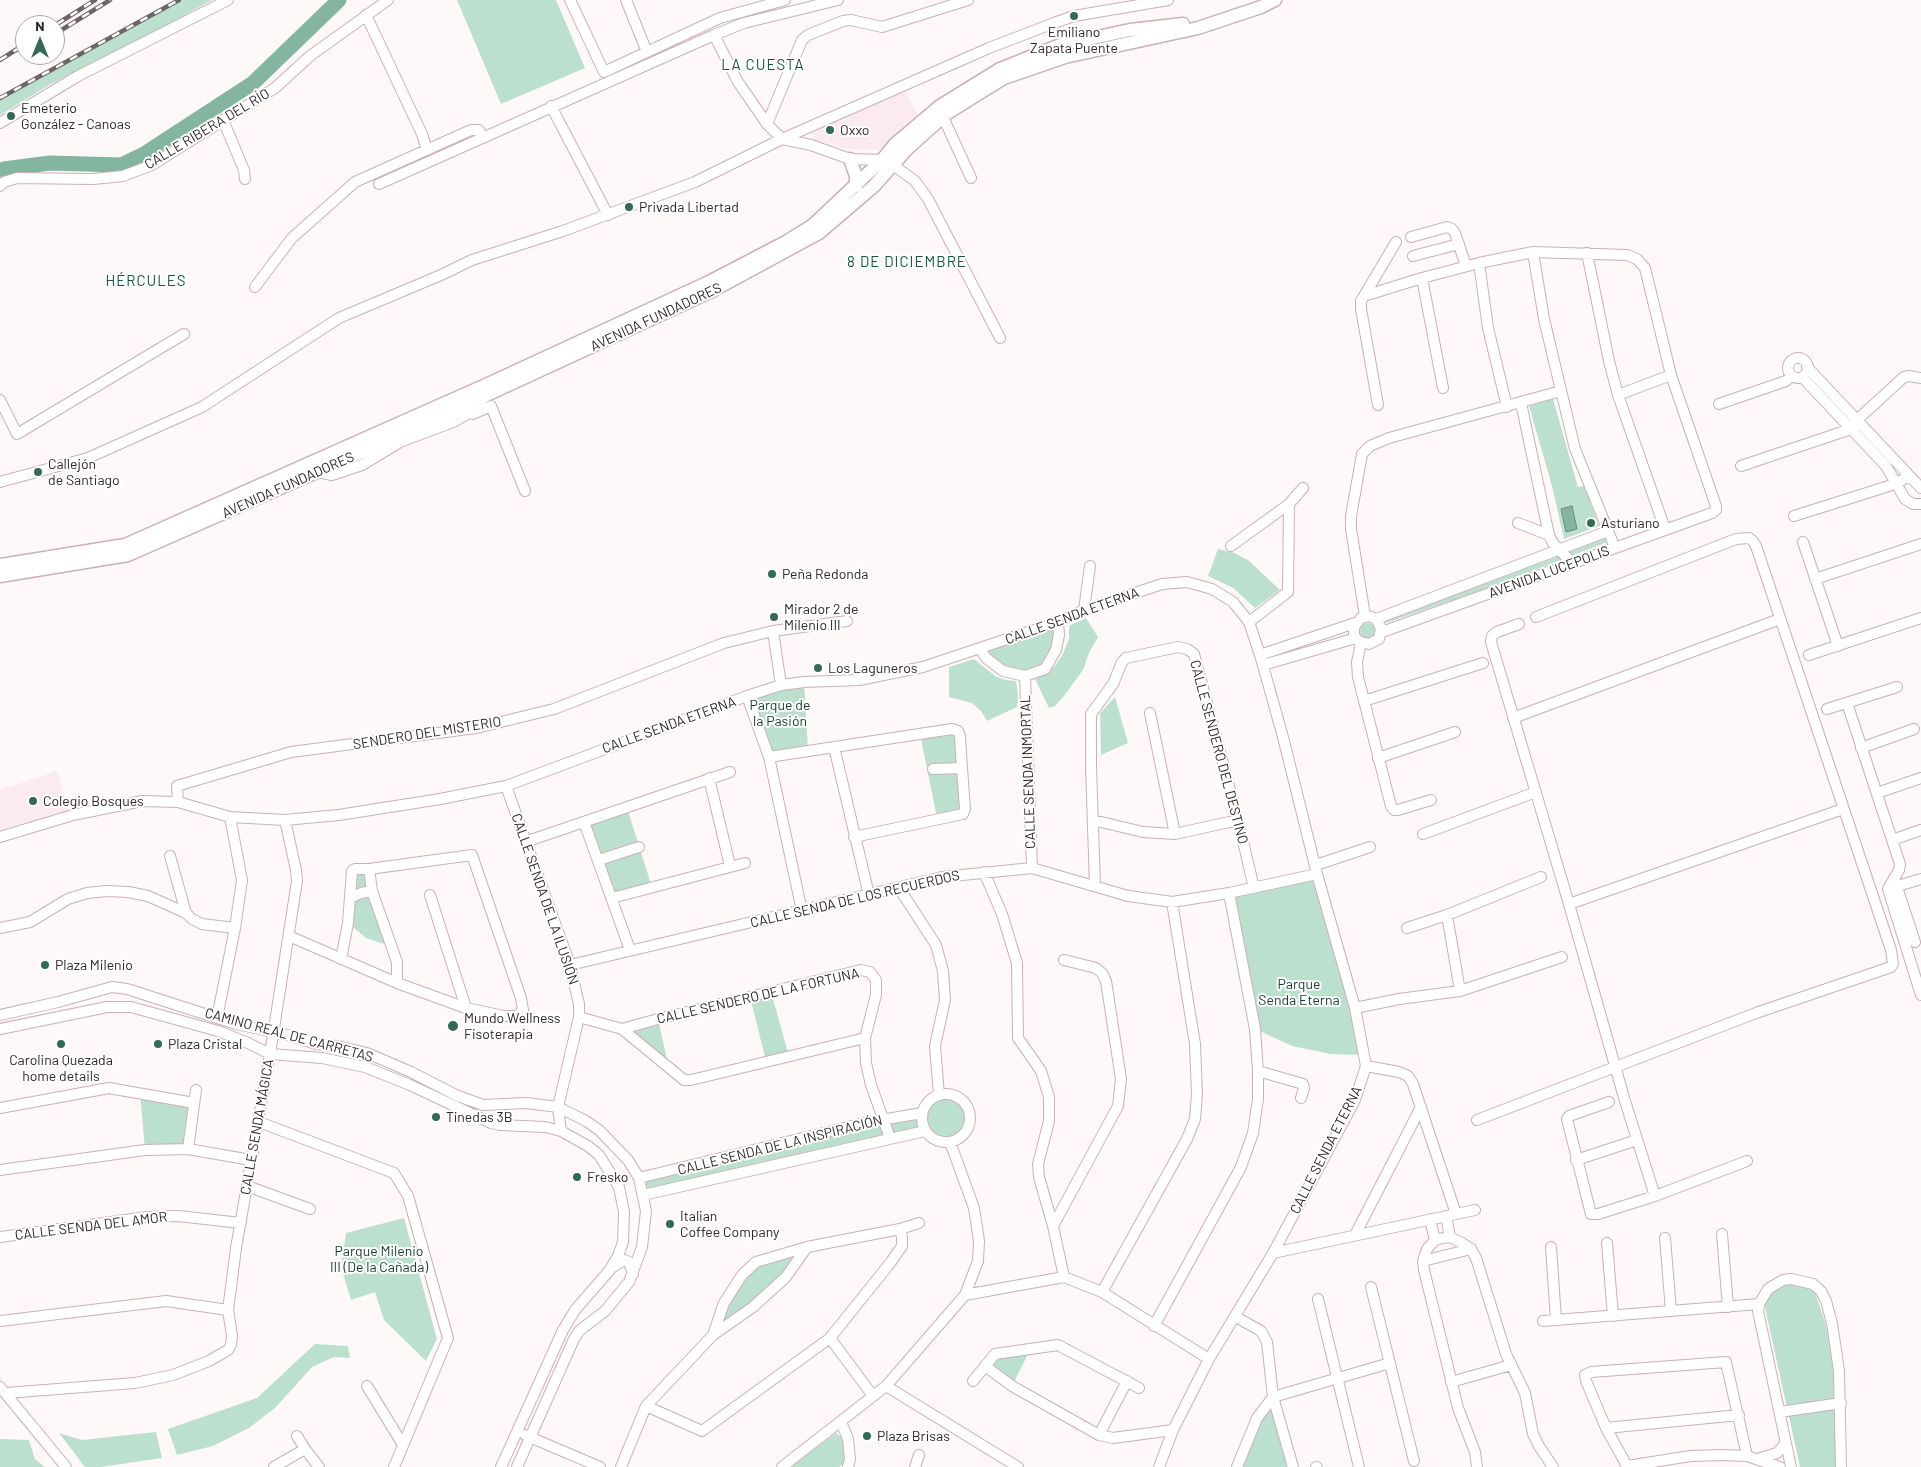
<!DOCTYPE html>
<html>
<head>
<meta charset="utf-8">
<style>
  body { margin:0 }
  #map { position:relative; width:1921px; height:1467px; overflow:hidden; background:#fef8f9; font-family:Barlow,sans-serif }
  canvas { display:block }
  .north { position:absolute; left:15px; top:15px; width:50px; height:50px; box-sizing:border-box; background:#fff; border:1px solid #ada8a9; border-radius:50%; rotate:0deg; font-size:14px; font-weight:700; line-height:20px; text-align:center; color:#312629 }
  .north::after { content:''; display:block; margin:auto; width:18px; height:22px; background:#326a53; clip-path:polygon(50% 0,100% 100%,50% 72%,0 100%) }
</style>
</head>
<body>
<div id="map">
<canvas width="1921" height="1467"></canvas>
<div class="north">N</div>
</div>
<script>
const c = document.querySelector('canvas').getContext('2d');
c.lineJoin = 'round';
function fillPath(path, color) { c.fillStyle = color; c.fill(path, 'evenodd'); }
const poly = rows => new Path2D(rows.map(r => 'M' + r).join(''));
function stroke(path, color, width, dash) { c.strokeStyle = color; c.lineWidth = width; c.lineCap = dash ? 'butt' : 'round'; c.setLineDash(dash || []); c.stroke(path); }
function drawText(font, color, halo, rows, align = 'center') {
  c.font = font + ' Barlow,sans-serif'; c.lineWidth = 4; c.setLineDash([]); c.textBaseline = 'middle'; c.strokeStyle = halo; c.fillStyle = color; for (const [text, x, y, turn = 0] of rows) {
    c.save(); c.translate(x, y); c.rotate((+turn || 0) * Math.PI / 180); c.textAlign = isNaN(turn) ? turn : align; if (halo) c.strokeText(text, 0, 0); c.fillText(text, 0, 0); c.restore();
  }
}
fillPath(poly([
  [903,89,919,116,912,119,893,135,892,140,886,147,881,150,848,149,816,141,809,131],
  [57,771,69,813,0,833,0,790]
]), '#fbebef');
fillPath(poly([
  [183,0,212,0,150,34,49,85,0,115,0,96],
  [457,0,556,0,585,68,501,104],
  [1553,399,1578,487,1584,486,1599,526,1564,539,1552,486,1529,406],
  [1606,538,1607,542,1597,546,1482,590,1386,623,1384,618,1503,577],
  [1218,549,1232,552,1248,560,1280,590,1255,608,1233,588,1208,576],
  [1086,618,1098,637,1089,653,1083,670,1064,696,1055,706,1049,708,1035,679,1050,672,1062,656,1069,639,1069,626],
  [1058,622,1059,635,1045,669,1025,676,1003,671,980,649],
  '1360 631a8 8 0 1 1 16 0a8 8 0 1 1-16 0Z',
  [974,659,995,676,1006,680,1016,681,1018,694,1017,707,987,721,981,711,972,703,949,697,949,667],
  [804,682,808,750,769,757,747,696],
  [1115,697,1128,743,1101,755,1100,713],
  [955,729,965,809,937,818,920,734],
  [628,811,651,884,613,894,588,825],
  [369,869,390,946,366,938,348,923,350,876],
  [1317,874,1364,1055,1331,1054,1292,1046,1255,1029,1229,893],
  [771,992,789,1056,766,1061,750,997],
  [658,1019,669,1068,622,1029],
  [140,1093,194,1103,188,1149,145,1150],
  [950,1094,958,1097,965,1103,969,1110,970,1118,969,1126,964,1134,958,1139,950,1142,936,1140,925,1131,643,1195,639,1178,922,1113,929,1101,935,1096],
  [404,1218,437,1339,426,1361,384,1320,375,1292,351,1300,341,1267,346,1233],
  [807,1247,786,1277,713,1335,724,1303,756,1262],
  [1793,1282,1814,1289,1825,1322,1836,1369,1839,1467,1800,1467,1764,1303,1774,1289],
  [315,1344,348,1346,350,1358,334,1357,312,1367,275,1408,249,1428,213,1446,177,1455,168,1429,257,1398],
  [1031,1348,1012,1386,985,1366,995,1354],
  [1273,1397,1293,1467,1237,1467],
  [156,1432,162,1458,101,1467,85,1467,59,1433,82,1440],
  [836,1433,842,1438,845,1447,846,1455,843,1464,839,1467,791,1467],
  [0,1439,29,1440,35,1459,45,1467,0,1467]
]), '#bce0ce');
const water = poly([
  [1572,506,1577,529,1566,532,1561,509,1572,506]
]);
fillPath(water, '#84b59e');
stroke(water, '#6b8a7b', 1);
stroke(poly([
  [0,172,4,169,50,163,121,165,144,154,253,83,339,0]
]), '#84b59e', 15);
const minor = poly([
  [570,0,604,72,720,18,785,0],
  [626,0,647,52],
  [366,15,422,134,427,150],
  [714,35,738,82,767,124,782,139,811,145,850,159,882,160,893,165,915,181,928,199,1000,338],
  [551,106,608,215],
  [943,117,971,178],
  [223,120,244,170,245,179],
  [0,123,78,76,228,0],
  [767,124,802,40,808,35,843,21,851,20,882,27,968,0],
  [379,184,714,35,744,23,838,0],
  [0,186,4,182,17,178,93,179,123,176,152,165,275,88,310,56,388,0],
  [1411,237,1447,227,1452,229,1455,233,1466,266],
  [1533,252,1544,319,1575,449,1615,548],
  [1587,253,1609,361,1618,395,1665,529],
  [1413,256,1459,244],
  [1479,263,1488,328,1507,407],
  [1422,278,1443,388],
  [255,287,292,238,355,182,471,130,479,130,482,138],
  [1364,296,1422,278,1479,263,1533,252,1627,255,1637,259,1645,268,1671,375,1716,506,1716,510,1712,513,1382,632],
  '1788 368a10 10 0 1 1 20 0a10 10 0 1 1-20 0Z',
  [1807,367,1921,488],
  [1802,377,1886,466,1905,499,1913,504,1921,504],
  [1618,395,1671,375],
  [0,400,17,434,184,334],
  [1521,403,1549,535,1553,543,1572,563],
  [1719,404,1786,381,1791,376],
  [1378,405,1361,309,1361,301,1396,242],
  [473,414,491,406,525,491],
  [1741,466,1851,429,1858,419,1904,377,1909,376,1921,378],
  [317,472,332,475,362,465,400,442,453,422,473,411,485,396],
  [0,482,88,458,202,407,339,318,441,275,472,260,563,231,695,182,782,139,989,48,1054,23,1074,16,1168,0],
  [1794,516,1895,484,1909,476],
  [1518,523,1549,535],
  [1803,542,1838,646],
  [1231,546,1289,504,1303,488],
  [1815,579,1921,544],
  [1084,610,1090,566],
  [1365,616,1351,529,1351,516,1362,454,1370,446,1389,438,1561,391],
  [1376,619,1381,628,1379,639,1369,644,1358,641,1354,635,1354,627,1361,618,1369,616,1376,619,1608,531],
  [1249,622,1288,592,1289,504],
  [1519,624,1497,632,1492,636,1491,642,1569,904,1625,1101,1655,1196],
  [773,631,781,685],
  [1361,643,1357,662,1358,677,1391,806,1394,810,1398,810,1431,800],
  [980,649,986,658,1003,671,1025,676,1045,669,1056,650,1059,635,1058,622],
  [1260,655,1355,623],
  [1809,655,1921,618],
  [1263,665,1356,638],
  [1025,676,1032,868],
  [747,696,769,757,802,911],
  [1364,701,1483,663],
  [1847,703,1900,864,1899,870,1888,889,1921,995],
  [1827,709,1897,687],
  [1150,713,1175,834],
  [1513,718,1780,619],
  [834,747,869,895],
  [1861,748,1914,729],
  [769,757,952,729,958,731,960,736,962,768,965,809,963,814,854,837],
  [1378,758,1455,732],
  [933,769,962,768],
  [709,778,730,866],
  [506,786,570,965,579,1004,579,1017,558,1107,561,1131],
  [1877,793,1921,778],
  [178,802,177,786,291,752,476,728,554,709,724,643,773,631,847,621],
  [1093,820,1143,832,1175,834,1238,820],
  [584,822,630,950],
  [1423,834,1536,792],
  [0,837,73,815,142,801,178,802,230,817,285,820,339,815,440,799,506,786,747,696,781,685,804,682,859,680,923,667,1058,622,1084,610,1162,584,1187,582,1212,589,1233,602,1249,622,1260,655,1283,737,1317,874,1355,1008,1366,1066,1355,1100,1273,1253,1209,1359,1173,1430,1159,1467],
  [1892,840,1921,830],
  [525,842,730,772],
  [170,856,186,913],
  [599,860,639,847],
  [1316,865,1370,847],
  [369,869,372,891,397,962,397,983],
  [984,872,1002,914,1017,963,1018,1038,1041,1071,1049,1097,1049,1121,1038,1164,1039,1177,1053,1226,1064,1277],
  [1894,878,1915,942],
  [1095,886,1091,767,1091,714,1113,684,1122,662,1126,658,1178,647,1187,649,1194,654,1238,820,1254,888],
  [899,888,936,945,943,971,945,1000,935,1046,939,1095],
  [1891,888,1921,879],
  [430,895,466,1008],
  [350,898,361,893,372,891],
  [612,898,745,863],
  [1569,904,1843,809],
  [1447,915,1460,991],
  [0,928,30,922,68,899,87,893,107,891,128,892,148,896,186,913,192,919,202,924,235,928],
  [1407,928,1447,915,1541,877],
  [289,936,397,983,466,1008,504,1016,517,1016,523,1010,521,998,472,855,369,869,355,869,352,871,348,923,341,959],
  [570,965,942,877,1032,868,1128,896,1172,902,1229,893,1317,874],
  [1355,1008,1399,999,1460,991,1562,957],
  [0,1015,58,1002,112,987,127,989,236,1024,292,1036,316,1044,337,1046,367,1053,411,1072,458,1096,483,1105,526,1103,558,1107,586,1121,599,1130,628,1160,639,1178,646,1211,642,1247,629,1282,605,1311,579,1331,574,1339,517,1467],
  [579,1017,622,1029,684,1080,691,1080,865,1038],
  [217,1018,235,928,242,880,230,817],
  [0,1029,107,1007,131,1007,218,1031,248,1043,270,1054,322,1058,365,1067,410,1085,491,1123,500,1125,545,1127,561,1131,588,1146,599,1155,619,1187,624,1212,623,1242,618,1256,609,1271,575,1310,563,1330,501,1467],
  [622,1029,658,1019,861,970,870,972,876,980,876,995,865,1038,866,1063,871,1085,890,1138],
  [1366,1066,1399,1072,1408,1076,1413,1084,1456,1214],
  [1258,1071,1303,1084,1304,1088,1301,1098],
  '922 1118a24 24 0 1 1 48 0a24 24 0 1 1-48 0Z',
  [1609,1102,1569,1116,1567,1119,1591,1214,1598,1214,1655,1196,1747,1161],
  [0,1108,109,1088,194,1103],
  [1477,1120,1756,1013,1891,967,1893,964,1891,950,1756,546,1753,541,1749,538,1736,539,1536,617],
  [259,1122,394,1173,408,1196,448,1338,394,1467],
  [188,1149,196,1090],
  [1576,1160,1637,1140],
  [0,1170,145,1150,188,1149,251,1160],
  [639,1178,864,1123,922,1113],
  [247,1186,310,1209],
  [643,1195,925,1131],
  [1446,1216,1450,1237],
  [1430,1219,1435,1240],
  [1053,1226,1118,1106,1121,1079,1106,981,1102,973,1096,968,1064,960],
  [1722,1234,1728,1307],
  [1355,1235,1421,1107],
  [0,1237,147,1217,178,1216,241,1223],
  [1665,1238,1671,1311],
  [1607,1243,1613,1316],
  [1551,1247,1556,1320],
  [1273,1253,1475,1210],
  [1423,1261,1471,1249],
  [613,1267,624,1260,629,1262,633,1274],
  [1371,1287,1414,1461],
  [1102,1292,1187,1139,1195,1119,1197,1094,1195,1044,1172,902],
  [965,1295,1064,1277,1102,1292,1209,1359],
  [1318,1299,1359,1467],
  [1236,1317,1261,1331,1267,1342,1273,1397,1293,1467],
  [0,1321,166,1301,228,1310],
  [1543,1321,1759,1304],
  [1154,1326,1241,1167,1253,1133,1258,1099,1258,1071,1255,1029,1229,893],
  [713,1335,724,1303,742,1275,756,1262,807,1247,900,1229,919,1223],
  [830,1338,873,1396],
  [985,1366,1012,1386,1099,1435,1113,1438,1173,1430],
  [973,1381,995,1354,1058,1345,1139,1388],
  [1451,1382,1511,1365],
  [367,1386,403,1445],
  [886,1386,1018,1467],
  [0,1387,66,1467],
  [6,1393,135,1383,173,1375,209,1361,228,1350,231,1345,232,1336,228,1310,236,1248,270,1054,297,881,296,870,285,820],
  [1273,1397,1390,1363],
  [646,1406,702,1431,830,1338,891,1262,902,1246,902,1237,900,1229],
  [1780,1412,1841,1403],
  [841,1422,848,1439,850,1459,848,1467],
  [1606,1428,1739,1415],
  [525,1435,600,1467],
  [1099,1435,1127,1381],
  [297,1436,305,1449,319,1467],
  [1747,1456,1726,1362,1591,1372,1585,1375,1586,1381,1606,1428,1627,1466,1691,1456,1722,1455,1747,1456,1780,1467],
  [1758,1459,1777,1453,1786,1443],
  [274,1467,305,1449],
  [621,1467,646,1406,713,1335,753,1307,786,1277,807,1247],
  [782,1467,886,1386,965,1295,978,1261,979,1241,974,1208,950,1142],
  [915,1467,919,1455],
  [1237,1467,1257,1418,1273,1397],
  [1316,1467,1317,1467],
  [1477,1467,1475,1452,1458,1408,1424,1270,1423,1261,1427,1249,1435,1240,1443,1238,1450,1237,1462,1243,1471,1249,1476,1258,1506,1354,1525,1393,1533,1434,1539,1446,1553,1467],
  [1791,1467,1758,1311,1759,1304,1768,1289,1783,1280,1791,1279,1813,1284,1821,1291,1826,1301,1832,1323,1839,1371,1841,1467]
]);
const major = poly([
  [850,159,856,176,856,186],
  [0,565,125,545,488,384,709,282,784,243,813,225,882,160,895,144,940,106,1000,69,1060,45,1130,30,1183,24],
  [0,576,128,555,376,446,712,291,819,233,874,186,907,149,946,114,1004,78,1065,57,1198,28,1261,7,1275,0]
]);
stroke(minor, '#ccafb7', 12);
stroke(major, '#ccafb7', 15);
stroke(minor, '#fff', 10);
stroke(major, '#fff', 12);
const rail = poly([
  [57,24,95,0],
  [55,34,110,0],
  [0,60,25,44],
  [0,98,179,0]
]);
stroke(rail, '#6d6466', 4.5);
stroke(rail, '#fff', 2.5, [8]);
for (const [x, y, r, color] of [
  [1074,16,5,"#326a53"],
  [11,116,5,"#326a53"],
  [830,130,5,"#326a53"],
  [629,207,5,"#326a53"],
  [38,472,5,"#326a53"],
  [1591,523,5,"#326a53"],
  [772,574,5,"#326a53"],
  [774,617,5,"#326a53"],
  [818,668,5,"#326a53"],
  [33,801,5,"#326a53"],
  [45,965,5,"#326a53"],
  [453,1026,6,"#326a53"],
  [61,1044,5,"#326a53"],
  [158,1044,5,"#326a53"],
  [436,1117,5,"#326a53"],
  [577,1177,5,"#326a53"],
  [670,1224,5,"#326a53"],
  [867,1436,5,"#326a53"]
]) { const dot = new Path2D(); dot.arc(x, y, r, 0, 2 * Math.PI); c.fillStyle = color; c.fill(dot); stroke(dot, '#fff', 2); }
drawText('14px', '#312629', '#fff', [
  ["Emiliano",1074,32,"center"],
  ["Zapata Puente",1074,48,"center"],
  ["Emeterio",21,108],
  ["González - Canoas",21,124],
  ["Oxxo",840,130],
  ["Privada Libertad",639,207],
  ["Callejón",48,464],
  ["de Santiago",48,480],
  ["Asturiano",1601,523],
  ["Peña Redonda",782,574],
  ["Mirador 2 de",784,609],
  ["Milenio III",784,625],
  ["Los Laguneros",828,668],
  ["Colegio Bosques",43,801],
  ["Plaza Milenio",55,965],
  ["Mundo Wellness",464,1018],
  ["Fisoterapia",464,1034],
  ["Plaza Cristal",168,1044],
  ["Carolina Quezada",61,1060,"center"],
  ["home details",61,1076,"center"],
  ["Tinedas 3B",446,1117],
  ["Fresko",587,1177],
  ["Italian",680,1216],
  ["Coffee Company",680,1232],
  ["Plaza Brisas",877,1436]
], 'left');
drawText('14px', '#312629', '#fff', [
  ["CALLE RIBERA DEL RÍO",207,129,-31],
  ["AVENIDA FUNDADORES",656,317,-25],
  ["AVENIDA FUNDADORES",288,485,-24],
  ["AVENIDA LUCEPOLIS",1549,572,-20],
  ["CALLE SENDA ETERNA",1072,616,-20],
  ["CALLE SENDA ETERNA",669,725,-20],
  ["SENDERO DEL MISTERIO",427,733,-9],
  ["CALLE SENDERO DEL DESTINO",1219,752,75],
  ["CALLE SENDA INMORTAL",1028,772,-92],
  ["CALLE SENDA DE LA ILUSIÓN",545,899,71],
  ["CALLE SENDA DE LOS RECUERDOS",855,899,-13],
  ["CALLE SENDERO DE LA FORTUNA",758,996,-13],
  ["CAMINO REAL DE CARRETAS",289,1035,15],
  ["CALLE SENDA MÁGICA",257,1127,-80],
  ["CALLE SENDA DE LA INSPIRACIÓN",780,1145,-14],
  ["CALLE SENDA ETERNA",1326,1150,-63],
  ["CALLE SENDA DEL AMOR",91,1226,-7]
]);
drawText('14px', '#133d2d', '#fff', [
  ["Parque de",780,705],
  ["la Pasión",780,721],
  ["Parque",1299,984],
  ["Senda Eterna",1299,1000],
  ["Parque Milenio",379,1251],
  ["III (De la Cañada)",379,1267]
]);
c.letterSpacing = '1px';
drawText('15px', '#135940', '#fff', [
  ["LA CUESTA",763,65],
  ["8 DE DICIEMBRE",907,262],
  ["HÉRCULES",146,281]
]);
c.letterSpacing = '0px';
</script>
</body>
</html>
